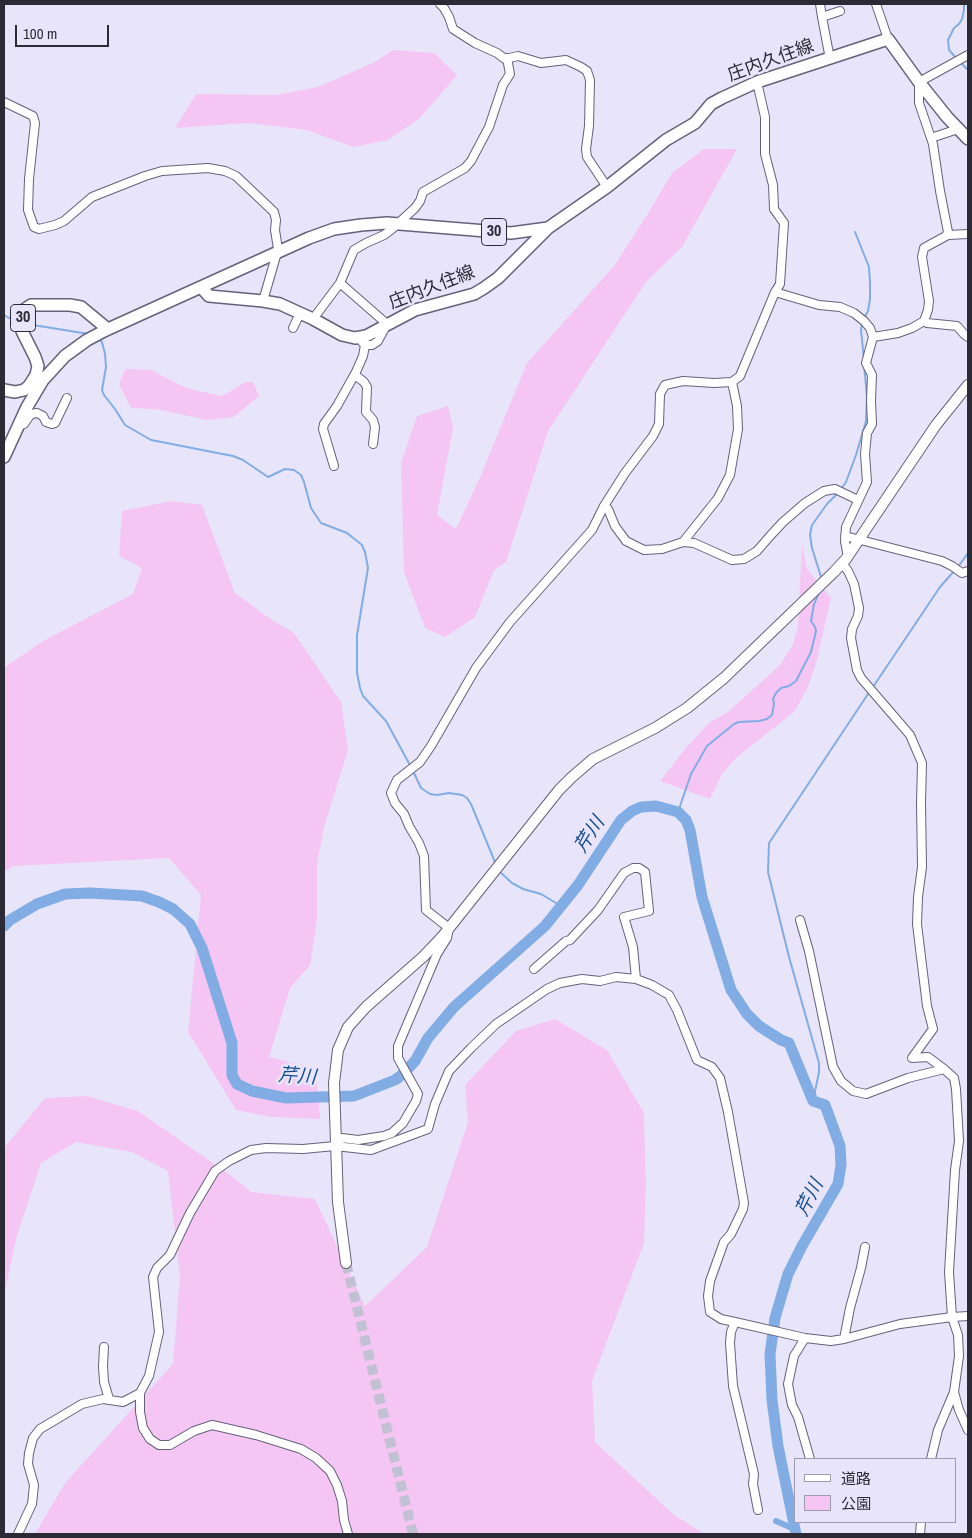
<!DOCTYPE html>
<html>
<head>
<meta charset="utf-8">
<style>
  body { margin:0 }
  #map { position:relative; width:972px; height:1538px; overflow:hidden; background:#e8e5fb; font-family:"Archivo Narrow","Noto Sans JP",sans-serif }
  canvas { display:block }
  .frame { position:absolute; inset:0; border:5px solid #2c2b35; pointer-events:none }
  .legend { position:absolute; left:794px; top:1458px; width:162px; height:65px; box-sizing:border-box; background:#e8e5fb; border:1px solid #9d9bac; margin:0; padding:6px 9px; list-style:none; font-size:15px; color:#2c2b35 }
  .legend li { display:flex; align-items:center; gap:10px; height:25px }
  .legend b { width:25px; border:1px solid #9d9bac }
  .scale { position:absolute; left:15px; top:25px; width:94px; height:22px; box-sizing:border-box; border:2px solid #2c2b35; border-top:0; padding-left:6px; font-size:15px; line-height:18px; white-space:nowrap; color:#2c2b35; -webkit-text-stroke:4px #e8e5fb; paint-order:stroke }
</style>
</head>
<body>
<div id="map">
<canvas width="972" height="1538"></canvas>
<div class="frame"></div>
<ul class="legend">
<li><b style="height:6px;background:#fff"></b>道路</li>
<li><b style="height:14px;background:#f5c6f3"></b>公園</li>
</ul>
<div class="scale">100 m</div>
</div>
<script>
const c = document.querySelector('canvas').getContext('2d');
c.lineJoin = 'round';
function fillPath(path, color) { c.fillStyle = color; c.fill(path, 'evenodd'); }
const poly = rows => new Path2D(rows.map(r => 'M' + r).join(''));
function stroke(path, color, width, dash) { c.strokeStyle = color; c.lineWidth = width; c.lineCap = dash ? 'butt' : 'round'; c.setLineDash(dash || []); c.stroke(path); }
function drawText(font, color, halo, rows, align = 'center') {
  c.font = font + ' "Archivo Narrow","Noto Sans JP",sans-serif'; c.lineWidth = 5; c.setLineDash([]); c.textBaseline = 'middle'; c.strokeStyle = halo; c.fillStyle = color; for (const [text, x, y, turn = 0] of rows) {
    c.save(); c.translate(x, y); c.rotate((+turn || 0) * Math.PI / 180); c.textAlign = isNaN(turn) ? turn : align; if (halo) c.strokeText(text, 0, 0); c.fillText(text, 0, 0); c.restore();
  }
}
fillPath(poly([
  [393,50,434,53,457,75,420,118,388,140,353,147,307,130,248,123,175,128,196,94,276,95,318,87,373,63],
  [704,149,737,149,682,247,646,282,548,431,506,562,494,570,475,617,445,637,425,628,404,572,401,463,417,416,448,406,453,428,437,515,456,529,481,475,527,363,614,266,647,215,672,173],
  [125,369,151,370,182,386,198,391,222,396,246,382,253,382,259,396,234,417,208,420,155,409,131,408,119,384],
  [171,501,202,505,235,593,272,620,294,633,341,702,348,750,324,827,317,864,317,919,310,965,290,988,269,1057,316,1069,320,1119,270,1117,236,1110,188,1032,201,895,169,858,14,866,4,872,5,667,43,641,133,594,142,568,119,556,122,511],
  [802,545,807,569,831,598,816,664,807,689,794,712,737,757,722,774,710,799,660,781,685,749,710,722,728,712,780,665,793,644,798,626],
  [555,1019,607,1050,644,1113,646,1187,644,1243,592,1381,595,1442,673,1514,704,1534,35,1534,65,1483,173,1364,180,1276,168,1171,132,1152,76,1142,41,1163,17,1235,4,1296,4,1148,45,1098,87,1096,138,1111,233,1177,251,1192,315,1199,365,1306,427,1247,468,1122,465,1085,516,1031]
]), '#f5c6f3');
stroke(poly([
  [956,58,949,50,948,40,954,28,959,24,962,19,964,10,964,4],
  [960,62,968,70],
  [855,232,869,267,870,283,870,299,868,311,864,318],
  [4,315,16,322],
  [862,322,861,330,864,360],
  [27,324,89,334],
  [99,339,102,342,105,354,106,367,102,390,104,395,115,409,125,425,151,440,233,456,243,460,268,477,285,469,294,470,301,475,304,482,311,508,321,523,347,533,362,545,365,552,368,568,357,635,357,673,360,688,363,696,386,721,411,767],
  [841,489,846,482,856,455,866,421,867,397,864,364],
  [958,567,968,553],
  [822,580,812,548,810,535,812,525,827,504,838,493],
  [873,687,940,587,955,570],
  [413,771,421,788,430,794,437,795,449,793,462,795,467,798,471,804,495,862],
  [678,812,691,774,707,746,734,724,739,722,759,721,767,719,772,715,774,704,773,699,776,693,781,688,789,686,796,681,811,652,816,631,815,627,811,621,814,604,819,593],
  [499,871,512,883,523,889,541,894,561,906],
  [813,1101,819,1072,819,1063,789,957,768,872,769,843,870,691]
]), '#82ace4', 2);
stroke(poly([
  [776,1521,794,1529]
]), '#82ace4', 6);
stroke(poly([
  [4,926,10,920,37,904,65,894,90,893,142,896,159,902,173,909,190,924,202,948,232,1043,232,1075,237,1084,252,1091,286,1098,354,1096,395,1080,403,1074,415,1061,428,1038,454,1007,545,926,578,885,621,820,632,811,641,807,656,806,678,812,686,820,690,830,702,897,731,990,747,1014,759,1026,781,1040,789,1043,813,1101,825,1105,840,1146,841,1165,838,1184,802,1246,788,1274,775,1318,770,1354,772,1400,778,1446,796,1534]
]), '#82ace4', 11);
stroke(poly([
  [346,1263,413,1534]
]), '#c2c0d3', 10, [10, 5]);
const street = poly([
  [440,4,444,8,449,17,453,29,475,43,497,53,505,59,518,56,541,63,566,60,581,67,587,71,590,80,589,126,586,149,587,157,607,187],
  [820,4,822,17],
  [876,4,888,39],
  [830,59,822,17,840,11],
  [4,102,33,116,35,123,29,179,28,210,34,227,39,229,55,225,64,221,92,197,145,176,162,171,208,168,225,171,236,176,274,212,276,220,275,230,278,249,263,301],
  [931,138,958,129],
  [948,235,968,234],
  [340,283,387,324,378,341,372,345,365,345,362,342],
  [775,292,819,305,840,307,854,313,864,321,870,328,873,337,866,363,872,375,871,401,872,424,867,433,865,454,867,482,846,527,845,541,847,552,849,554],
  [313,319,340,283,354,250,366,243,384,235,392,229,415,208,420,201,423,192,465,168,471,161,489,127,503,85,510,74,507,58],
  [924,321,927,323,957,326,964,334,968,337],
  [293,328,300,313],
  [873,337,898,333,912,328,924,321,928,310,929,301,922,257,924,248,946,236,948,232,940,191,933,144,919,103,919,82,968,55],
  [355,375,364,382,367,387,366,412,373,420,375,427,373,444],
  [20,425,24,424,31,414,37,413,43,416,46,422,52,424,55,423,67,398],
  [334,466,323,429,324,424,337,406,356,372,363,356,365,345],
  [604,506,608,509,615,526,626,541,644,550,662,549,683,542,694,543,732,560,744,559,757,551,770,536,783,522,805,503,824,491,835,489,858,500],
  [845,536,942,561,952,566,962,573,968,571],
  [683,542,718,498,730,475,738,429,737,406,732,382],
  [842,563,848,571,854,584,859,608,858,616,852,629,851,638,857,670,861,678,910,735,922,763,921,803,922,867,918,897,917,924,927,1006,933,1029,912,1058,928,1057,944,1069,954,1078,956,1089,959,1141,955,1170,949,1272,952,1317,958,1335,959,1356,954,1392,938,1430,931,1459],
  [800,920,809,951,833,1067,841,1081,853,1091,866,1094,908,1078,944,1069],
  [534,969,566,941,570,940,598,910,624,873,633,868,639,868,645,872,649,911,624,917,633,947,636,979],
  [335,1146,342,1138,358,1140,384,1136,392,1133,403,1123,416,1101,418,1094,398,1058,398,1046,437,954,447,938,449,928,426,910,424,856,419,843,409,826,404,814,395,803,391,793,397,780,420,762,431,746,476,668,510,622,592,530,604,506,625,473,653,436,659,424,660,394,665,385,683,381,714,383,732,382,740,376,775,292,780,284,784,223,774,209,773,185,765,154,765,117,757,82],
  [735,1322,731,1332,730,1343,733,1386,754,1474,753,1484,758,1510],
  [805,1338,794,1356,788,1384,792,1405,798,1417,810,1459],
  [844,1339,850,1308,861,1268,865,1247],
  [104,1347,103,1366,104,1382,109,1399],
  [954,1392,959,1410,968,1430],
  [18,1534,32,1504,34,1485,28,1464,29,1453,33,1438,40,1429,82,1404,103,1399,123,1402,140,1393],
  [348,1534,344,1520,342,1501,337,1485,330,1471,316,1458,301,1449,256,1435,212,1425,194,1431,170,1445,159,1445,150,1439,143,1428,140,1412,140,1393,149,1376,159,1332,153,1277,157,1268,170,1255,190,1213,215,1171,229,1161,251,1150,266,1148,303,1149,335,1146,371,1150,428,1129,435,1104,449,1071,471,1048,496,1024,547,989,560,983,582,979,600,981,616,977,636,979,652,985,669,995,677,1010,697,1060,712,1067,720,1078,728,1112,744,1203,743,1209,731,1234,724,1242,710,1281,708,1296,710,1312,721,1319,735,1322,805,1338,831,1341,844,1339,900,1324,952,1317,968,1316],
  [920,1534,921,1522]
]);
const secondary = poly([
  [346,1263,338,1202,334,1083,338,1050,348,1027,366,1007,424,956,442,937,559,790,572,777,593,759,655,728,687,708,724,678,834,572,846,559,866,529,936,425,968,385]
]);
const primary = poly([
  [201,287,209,296,263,301,280,304,313,319,342,335,355,338,366,336,415,310,474,294,484,288,498,278,548,228],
  [4,390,15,392,24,390,29,386,36,375,38,366,35,357,22,331,21,325,25,309,31,305,70,305,81,307,104,326,106,330],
  [4,457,27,407,43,380,65,356,87,340,106,330,309,238,334,229,361,225,387,223,511,233,548,228,607,187,666,140,695,123,711,104,722,98,757,82,888,39,919,82,947,117,968,139]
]);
stroke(street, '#646179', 10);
stroke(secondary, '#646179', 12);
stroke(primary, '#646179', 14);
stroke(street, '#fff', 8);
stroke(secondary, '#fff', 10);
stroke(primary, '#fff', 11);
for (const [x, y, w] of [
  [494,232,25],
  [23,318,25]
]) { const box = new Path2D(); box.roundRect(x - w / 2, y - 13.5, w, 27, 4); c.fillStyle = '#e8e5fb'; c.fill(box); stroke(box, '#2c2b35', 1); }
drawText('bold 16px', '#2c2b35', null, [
  ["30",494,232],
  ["30",23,318]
]);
drawText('18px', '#2c2b35', '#e8e5fb', [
  ["庄内久住線",771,61,-20],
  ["庄内久住線",432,288,-21]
]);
drawText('italic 19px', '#134b8d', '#e8e5fb', [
  ["芹川",590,835,-57],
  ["芹川",297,1077,4],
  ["芹川",810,1198,-63]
]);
</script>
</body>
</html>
